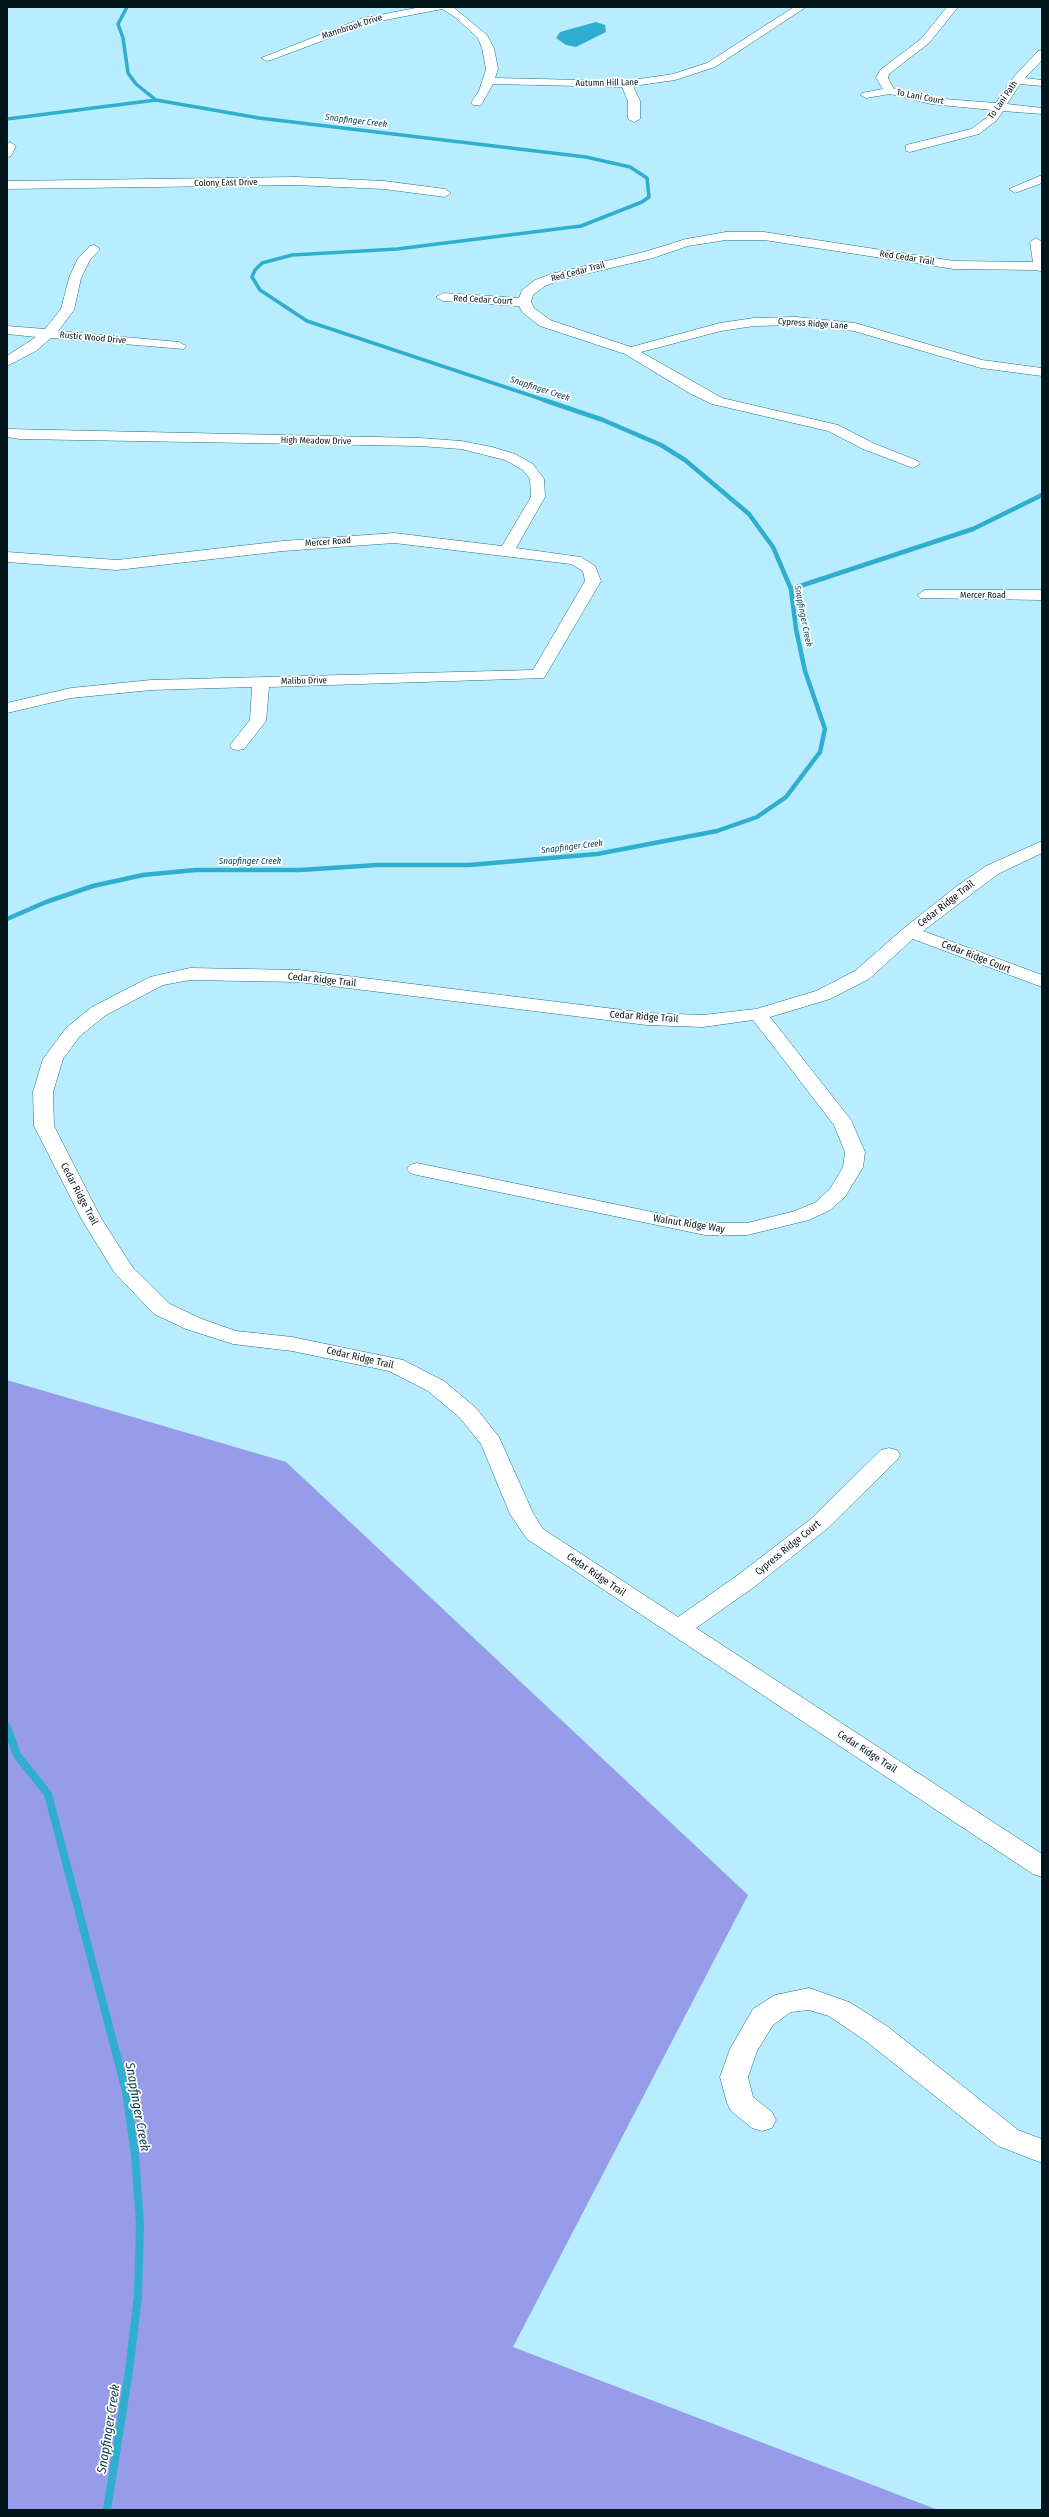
<!DOCTYPE html>
<html>
<head>
<meta charset="utf-8">
<style>
  body { margin:0 }
  #map { position:relative; width:1049px; height:2517px; overflow:hidden; background:#b8edff; font-family:"Fira Sans Condensed",sans-serif }
  canvas { display:block }
  .frame { position:absolute; inset:0; border:8px solid #02151b; pointer-events:none }
</style>
</head>
<body>
<div id="map">
<canvas width="1049" height="2517"></canvas>
<div class="frame"></div>
</div>
<script>
const c = document.querySelector('canvas').getContext('2d');
c.lineJoin = 'round';
function fillPath(path, color) { c.fillStyle = color; c.fill(path, 'evenodd'); }
const poly = rows => new Path2D(rows.map(r => 'M' + r).join(''));
function stroke(path, color, width, dash) { c.strokeStyle = color; c.lineWidth = width; c.lineCap = dash ? 'butt' : 'round'; c.setLineDash(dash || []); c.stroke(path); }
function drawText(font, color, halo, rows, align = 'center') {
  c.font = font + ' "Fira Sans Condensed",sans-serif'; c.lineWidth = 3.5; c.setLineDash([]); c.textBaseline = 'middle'; c.strokeStyle = halo; c.fillStyle = color; for (const [text, x, y, turn = 0] of rows) {
    c.save(); c.translate(x, y); c.rotate((+turn || 0) * Math.PI / 180); c.textAlign = isNaN(turn) ? turn : align; if (halo) c.strokeText(text, 0, 0); c.fillText(text, 0, 0); c.restore();
  }
}
fillPath(poly([
  [7,1380,286,1462,748,1895,513,2347,938,2510,7,2510]
]), '#969bea');
fillPath(poly([
  [596,22,605,25,606,32,576,47,566,45,556,38,560,32]
]), '#2faecf');
stroke(poly([
  [127,7,118,24,123,38,128,73,136,84,156,100,259,118,586,157,630,167,647,178,649,197,642,202,581,226,397,249,292,255,262,263,255,270,252,277,260,290,307,321,547,401],
  [7,119,156,100]
]), '#2faecf', 3.5);
stroke(poly([
  [791,589,973,529,1042,495],
  [7,919,46,902,93,886,143,875,195,870,300,870,377,865,469,865,597,854,717,831,757,817,786,797,820,752,825,729,805,671,796,629,791,589,773,547,749,514,685,460,661,445,603,420,544,400]
]), '#2faecf', 4.5);
stroke(poly([
  [7,1727,17,1755,48,1794,126,2091,135,2155,140,2224,138,2296,129,2371,107,2510]
]), '#2faecf', 8);
const minor = poly([
  [421,7,453,7,487,35,494,48,498,69,495,78,626,81,673,74,707,63,794,7,806,7,715,67,675,80,633,86,640,101,640,119,634,122,628,119,628,101,622,87,493,84,481,105,473,105,471,103,479,91,486,69,482,48,478,38,455,17,442,9,370,23,271,60,267,61,261,58,363,18,421,7],
  [947,7,958,7,929,43,889,74,888,78,894,89,931,98,996,103,1013,78,1038,51,1042,50,1042,60,1025,78,1042,80,1042,86,1020,84,1007,104,1042,108,1042,114,1003,111,997,120,979,134,910,152,906,151,906,145,971,129,989,116,992,110,931,104,890,94,866,98,860,95,862,93,883,89,876,78,880,70,921,39,947,7],
  [10,142,16,146,11,156,7,157,7,143,10,142],
  [1042,175,1042,183,1015,193,1009,189,1042,175],
  [296,177,384,181,445,189,451,193,445,197,384,189,296,185,7,189,7,181,296,177],
  [726,232,764,232,954,261,1033,262,1030,242,1036,238,1042,242,1042,272,1037,270,954,269,764,240,726,240,688,246,653,258,560,280,545,286,533,295,531,302,534,308,550,320,631,347,720,323,754,318,796,317,855,323,982,360,1042,368,1042,376,981,368,854,331,796,325,754,326,721,331,641,352,722,398,838,425,873,443,918,461,920,464,913,468,863,449,828,431,712,404,691,394,625,354,540,326,523,313,519,306,443,301,436,297,443,293,519,298,522,290,535,280,551,274,644,252,686,239,726,232],
  [94,245,100,249,90,260,81,278,74,310,58,331,179,342,186,346,184,349,51,338,36,351,7,366,7,356,36,337,7,334,7,326,45,329,61,309,69,278,78,258,90,246,94,245],
  [7,429,420,438,461,441,492,447,515,454,533,464,544,479,545,497,516,548,581,557,595,566,601,581,544,678,269,687,266,721,244,749,238,750,232,749,230,745,250,720,252,687,151,690,71,698,7,713,7,703,71,688,151,680,533,670,585,581,583,571,571,564,394,543,283,551,117,570,7,562,7,552,117,560,283,541,394,533,502,546,531,497,530,479,523,470,505,460,461,449,420,446,20,439,7,437,7,429],
  [925,590,1042,590,1042,600,920,598,917,595,925,590],
  [1042,841,1042,853,998,874,923,931,1042,975,1042,987,913,939,869,979,830,999,770,1017,851,1120,865,1152,863,1167,845,1197,830,1210,809,1220,747,1235,705,1235,417,1175,410,1173,407,1169,410,1165,417,1163,705,1223,747,1223,795,1211,816,1202,830,1189,843,1167,845,1152,834,1125,753,1020,703,1027,647,1025,299,982,190,980,163,985,106,1015,80,1036,63,1059,53,1092,54,1126,101,1218,133,1268,170,1304,202,1319,236,1331,292,1337,403,1360,444,1381,476,1408,499,1437,533,1513,543,1529,678,1617,738,1575,812,1518,881,1450,889,1448,897,1450,900,1455,897,1460,828,1528,754,1587,696,1628,1042,1854,1042,1877,1033,1874,527,1539,510,1514,481,1444,460,1418,428,1391,389,1371,292,1351,233,1344,186,1329,154,1314,114,1272,81,1218,34,1126,33,1092,43,1059,66,1028,92,1007,150,977,190,968,299,970,647,1013,703,1015,756,1009,816,991,855,971,904,928,957,886,986,866,1042,841],
  [809,1988,849,2002,887,2026,1018,2130,1042,2139,1042,2163,998,2146,867,2042,829,2016,809,2010,791,2012,773,2025,757,2051,748,2077,753,2097,772,2112,776,2120,772,2128,762,2131,752,2128,731,2111,727,2103,720,2077,730,2049,753,2009,775,1995,809,1988]
]);
stroke(minor, '#236f84', 1);
fillPath(minor, '#fff');
drawText('9px', '#02151b', '#fff', [
  ["Mannbrook Drive",352,27,-18],
  ["Autumn Hill Lane",607,83,-1],
  ["To Lani Court",920,97,11],
  ["To Lani Path",1003,100,-55],
  ["Colony East Drive",226,183,-1],
  ["Red Cedar Trail",907,258,9],
  ["Red Cedar Trail",578,272,-15],
  ["Red Cedar Court",483,300,3],
  ["Cypress Ridge Lane",813,324,4],
  ["Rustic Wood Drive",93,338,5],
  ["High Meadow Drive",316,441,1],
  ["Mercer Road",328,542,-4],
  ["Mercer Road",983,595],
  ["Malibu Drive",304,681,-1]
]);
drawText('italic 9px', '#0d4251', '#fff', [
  ["Snapfinger Creek",356,121,7],
  ["Snapfinger Creek",540,389,18],
  ["Snapfinger Creek",803,616,79],
  ["Snapfinger Creek",572,847,-7],
  ["Snapfinger Creek",250,861]
]);
drawText('10px', '#02151b', '#fff', [
  ["Cedar Ridge Trail",946,904,-38],
  ["Cedar Ridge Court",976,957,21],
  ["Cedar Ridge Trail",322,980,6],
  ["Cedar Ridge Trail",644,1017,4],
  ["Cedar Ridge Trail",79,1194,62],
  ["Walnut Ridge Way",689,1224,9],
  ["Cedar Ridge Trail",360,1358,13],
  ["Cypress Ridge Court",788,1548,-39],
  ["Cedar Ridge Trail",596,1575,34],
  ["Cedar Ridge Trail",867,1752,33]
]);
drawText('italic 13px', '#0d4251', '#fff', [
  ["Snapfinger Creek",137,2107,80],
  ["Snapfinger Creek",109,2429,-81]
]);
</script>
</body>
</html>
